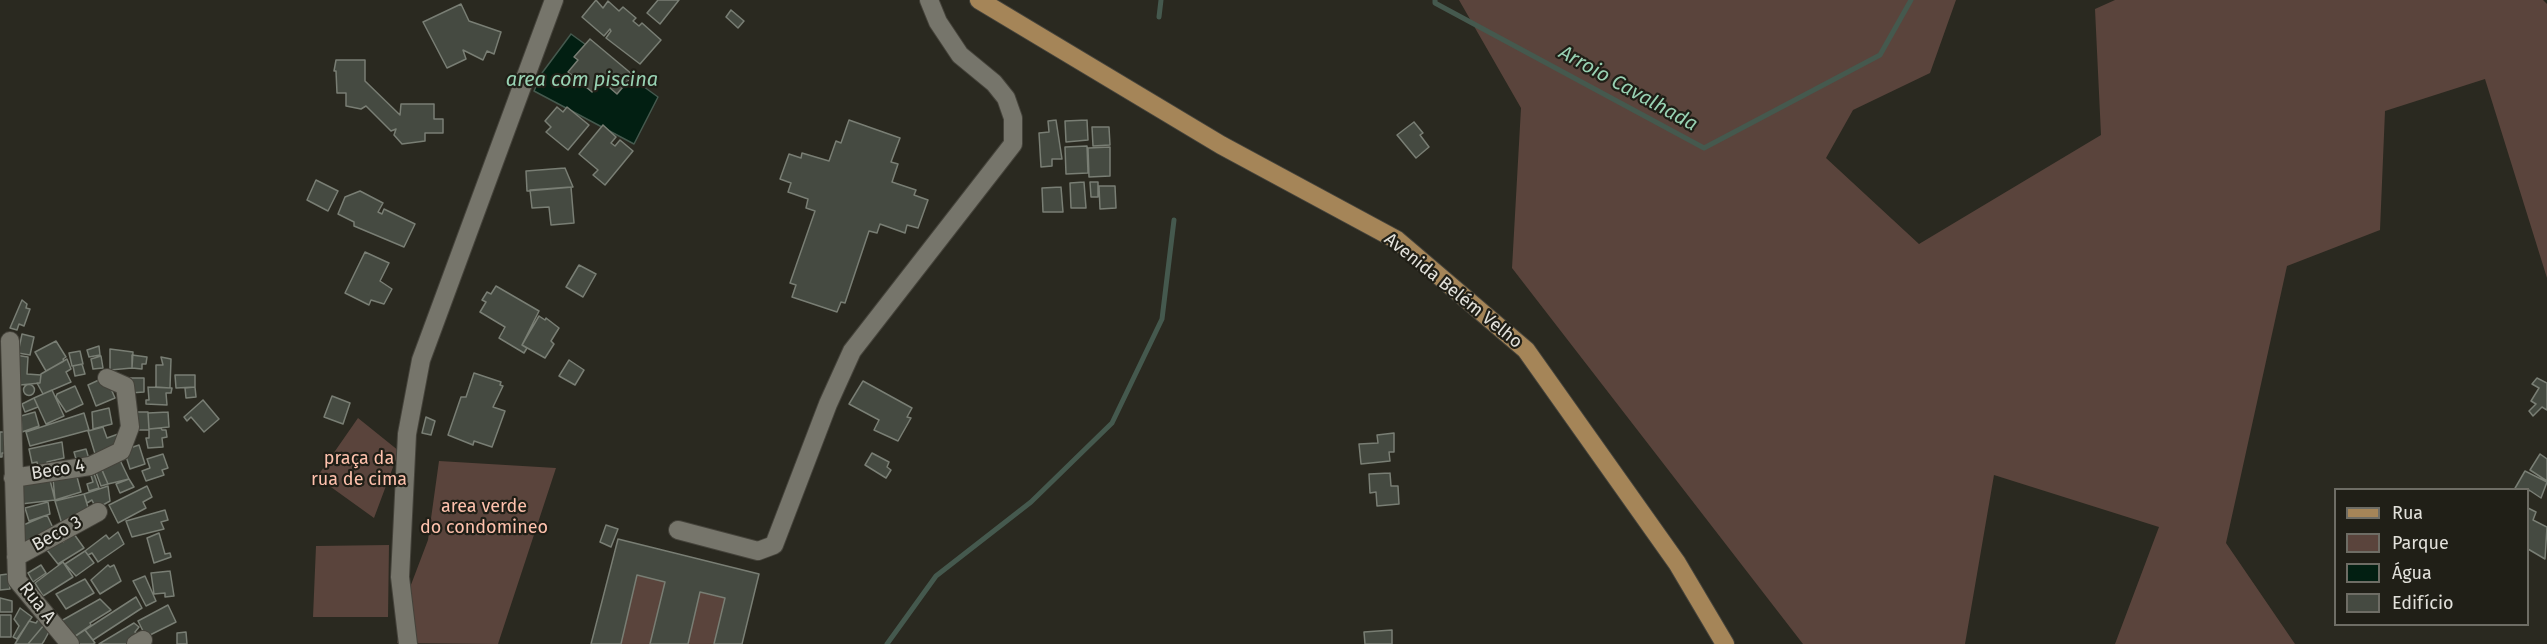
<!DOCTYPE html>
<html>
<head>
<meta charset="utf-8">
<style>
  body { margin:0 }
  #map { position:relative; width:2547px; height:644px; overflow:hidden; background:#2a2920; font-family:"Fira Sans",sans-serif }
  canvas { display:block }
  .legend { position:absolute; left:2334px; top:488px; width:195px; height:138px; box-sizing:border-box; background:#201f17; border:2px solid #6e6d65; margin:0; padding:8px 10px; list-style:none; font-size:18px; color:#e2e1db }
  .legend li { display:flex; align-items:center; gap:12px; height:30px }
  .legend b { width:30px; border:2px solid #6e6d65 }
</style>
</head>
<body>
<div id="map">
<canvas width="2547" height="644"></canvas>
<ul class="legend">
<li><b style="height:8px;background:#a58558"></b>Rua</li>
<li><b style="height:16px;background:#5a443c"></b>Parque</li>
<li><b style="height:16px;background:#021f12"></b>Água</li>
<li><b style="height:16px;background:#454a41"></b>Edifício</li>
</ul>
</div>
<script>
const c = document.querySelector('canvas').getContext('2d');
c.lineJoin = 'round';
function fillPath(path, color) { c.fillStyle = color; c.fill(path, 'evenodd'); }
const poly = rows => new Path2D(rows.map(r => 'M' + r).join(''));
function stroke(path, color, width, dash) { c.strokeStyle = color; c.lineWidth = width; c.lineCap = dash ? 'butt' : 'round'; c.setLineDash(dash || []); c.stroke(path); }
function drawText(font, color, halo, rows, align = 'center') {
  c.font = font + ' "Fira Sans",sans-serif'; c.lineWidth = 4.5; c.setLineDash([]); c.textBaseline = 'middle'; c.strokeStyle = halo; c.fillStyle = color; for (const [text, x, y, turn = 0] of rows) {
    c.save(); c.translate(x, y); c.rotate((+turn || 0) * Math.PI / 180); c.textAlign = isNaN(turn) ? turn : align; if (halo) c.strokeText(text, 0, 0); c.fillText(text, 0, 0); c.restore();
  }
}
fillPath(poly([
  [1459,0,1956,0,1930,73,1853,110,1826,158,1919,244,2101,135,2095,9,2115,0,2543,0,2547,4,2547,278,2485,79,2385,111,2380,230,2287,266,2226,543,2295,644,2115,644,2159,527,1994,475,1965,644,1803,644,1512,268,1521,108],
  [358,418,399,451,374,518,317,477],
  [439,461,556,468,498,644,397,643,409,590,428,540],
  [389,545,388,617,313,617,316,546],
  [637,575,665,582,650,644,621,644],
  [700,592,725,598,714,644,688,644]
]), '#5a443c');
const water = poly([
  [571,34,658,97,634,144,534,91,542,73,571,34]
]);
fillPath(water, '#021f12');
stroke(water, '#45594e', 1.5);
stroke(poly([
  [1435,0,1435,3,1704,148,1880,55,1911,0],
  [1159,17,1161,0],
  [887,644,936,576,1031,502,1112,423,1162,319,1174,220]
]), '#45594e', 5);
const building = poly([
  [596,0,603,8,608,1,619,11,623,7,636,18,633,21,639,26,642,23,661,40,640,64,606,38,611,31,610,29,604,36,582,17,596,0],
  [658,0,679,0,660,24,647,13,658,0],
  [461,4,469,21,501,32,494,54,487,51,483,60,463,50,466,59,447,68,423,22,461,4],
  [731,10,744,21,738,28,726,17,731,10],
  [590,39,633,75,617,94,602,81,592,92,568,72,578,60,574,57,590,39],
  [336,60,365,60,365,81,400,115,401,104,434,104,434,119,443,119,443,133,425,133,425,141,402,144,394,135,396,129,391,131,366,106,361,109,346,106,346,93,337,93,336,71,334,71,336,60],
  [557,107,563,112,567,107,589,125,568,150,546,132,551,127,545,121,557,107],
  [849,120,900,138,891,162,898,164,892,182,916,190,914,195,928,200,918,228,907,225,905,233,880,224,877,233,869,231,845,303,841,302,837,312,792,297,796,285,790,283,815,211,806,208,808,199,788,192,791,183,780,179,789,154,801,158,802,153,829,161,836,141,841,143,849,120],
  [1056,120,1062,159,1052,159,1052,166,1041,167,1039,133,1049,132,1048,121,1056,120],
  [1087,120,1088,140,1066,142,1065,121,1087,120],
  [1414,122,1423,133,1420,135,1429,147,1416,158,1397,135,1414,122],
  [603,125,616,137,611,143,615,146,620,140,633,151,605,185,593,175,598,170,579,154,603,125],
  [1092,127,1109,127,1110,145,1093,146,1092,127],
  [1087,146,1088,173,1066,174,1065,147,1087,146],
  [1110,147,1110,176,1089,177,1088,148,1110,147],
  [565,168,573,187,527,191,526,171,565,168],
  [316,180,338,191,328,211,307,200,316,180],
  [1084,182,1086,208,1071,208,1070,183,1084,182],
  [1090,182,1098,182,1098,197,1091,197,1090,182],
  [1099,186,1115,186,1116,208,1100,209,1099,186],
  [571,187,574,223,551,225,549,207,532,208,530,190,571,187],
  [1061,187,1063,212,1043,212,1042,188,1061,187],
  [360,191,383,203,378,212,382,214,384,209,415,224,404,247,354,226,354,222,338,214,345,197,360,191],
  [365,252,389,263,380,281,392,289,384,304,371,300,369,305,345,293,365,252],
  [579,265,596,274,583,297,566,287,579,265],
  [496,286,539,311,522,345,527,348,524,353,499,338,505,327,480,312,486,302,482,300,487,292,491,294,496,286],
  [22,300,27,304,26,308,30,309,24,326,19,324,17,330,10,328,22,300],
  [539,316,545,320,546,318,559,328,551,341,554,344,545,358,522,345,539,316],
  [22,334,34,337,30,355,18,353,22,334],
  [56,341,66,357,63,359,64,361,46,371,35,352,56,341],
  [99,346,100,355,89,357,87,350,99,346],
  [110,349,133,352,132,368,110,370,110,349],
  [80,351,83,364,72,366,69,353,80,351],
  [15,355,28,357,27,374,41,375,40,383,20,385,15,355],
  [132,355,147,357,146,364,142,364,142,369,132,368,132,355],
  [101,356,103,368,93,369,91,359,101,356],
  [161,357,171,359,170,388,156,387,156,365,163,365,161,357],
  [67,359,71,369,66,372,71,382,43,394,37,383,40,383,41,374,67,359],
  [569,360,584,370,575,385,559,376,569,360],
  [82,364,85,374,75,376,73,366,82,364],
  [474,373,501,382,500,385,503,386,493,407,505,411,492,447,474,441,473,445,448,435,461,397,466,397,474,373],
  [175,375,195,375,195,387,176,388,175,375],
  [129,378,144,378,144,392,130,393,129,378],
  [2537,378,2547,383,2547,410,2542,407,2533,416,2529,411,2536,404,2531,401,2539,388,2532,384,2537,378],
  [101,379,109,384,115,398,96,406,88,385,101,379],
  [863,381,912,408,907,417,911,418,898,441,874,430,879,420,849,404,863,381],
  '23.5 390a5.5 5.5 0 1 1 11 0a5.5 5.5 0 1 1-11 0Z',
  [75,386,83,404,66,412,56,397,57,394,75,386],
  [148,387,172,388,171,393,166,393,167,405,146,404,146,400,149,400,148,387],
  [195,387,196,397,186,398,185,388,195,387],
  [52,390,64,416,46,424,34,398,52,390],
  [332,396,350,403,343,424,324,417,332,396],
  [34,398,38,407,25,412,22,404,34,398],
  [203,400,219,419,204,432,191,417,187,421,184,417,203,400],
  [109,408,112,424,93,429,92,412,109,408],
  [35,412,39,426,22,432,21,416,35,412],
  [137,412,148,412,149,430,138,430,137,412],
  [168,412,169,427,149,429,148,413,168,412],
  [84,413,89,430,30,446,26,432,84,413],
  [426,417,435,421,431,435,422,433,426,417],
  [103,427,107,438,121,433,111,450,96,457,88,431,103,427],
  [161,428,162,430,166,430,167,437,162,438,163,447,148,448,146,438,149,438,149,429,161,428],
  [0,432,5,432,8,453,2,453,2,457,0,457,0,432],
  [1394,433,1394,452,1389,452,1390,461,1361,464,1359,444,1378,443,1377,435,1394,433],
  [62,442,64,458,47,462,49,469,39,471,37,462,32,463,29,449,62,442],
  [139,445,145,464,130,469,124,450,139,445],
  [86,449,89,459,78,466,74,452,86,449],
  [872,453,889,462,887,467,891,470,886,478,865,465,872,453],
  [163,454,168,468,162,470,164,475,146,481,142,471,150,468,147,459,163,454],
  [2540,454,2547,459,2547,481,2530,470,2540,454],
  [118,456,129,479,108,484,101,468,118,456],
  [100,465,108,484,101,486,94,467,100,465],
  [92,468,99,488,89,491,87,484,93,482,89,469,92,468],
  [2525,471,2547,482,2541,498,2529,490,2528,493,2528,490,2514,490,2525,471],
  [76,473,81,492,55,500,53,479,76,473],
  [1390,473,1391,486,1398,486,1399,504,1377,506,1376,492,1370,493,1369,474,1390,473],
  [49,476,55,500,21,504,19,481,49,476],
  [129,479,134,487,120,493,116,484,129,479],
  [108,486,110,501,96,509,92,500,87,503,84,494,108,486],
  [147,486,152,497,143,502,146,508,118,523,109,505,147,486],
  [84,494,90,514,62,524,55,501,84,494],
  [48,502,50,514,29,521,25,508,48,502],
  [2528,508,2536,512,2533,520,2547,527,2545,559,2528,549,2528,508],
  [165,510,168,520,161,522,164,529,132,537,126,521,165,510],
  [47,515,54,530,21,545,21,526,47,515],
  [606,525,618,529,611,547,600,542,606,525],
  [118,532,124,544,98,562,92,553,88,555,85,551,106,535,109,539,118,532],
  [159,533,165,554,170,553,171,557,154,563,147,538,159,533],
  [74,534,84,548,58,564,43,545,58,536,63,542,74,534],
  [618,539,759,574,742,644,714,644,725,598,700,592,688,644,650,644,665,582,637,575,621,644,591,644,618,539],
  [85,551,94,563,76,576,65,564,85,551],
  [63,562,73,577,43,596,35,583,63,562],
  [41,565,46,573,33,582,28,573,41,565],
  [108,565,110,567,114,565,121,581,100,594,91,580,108,565],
  [170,571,174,596,165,597,165,593,154,594,151,573,170,571],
  [8,574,10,589,0,590,0,575,8,574],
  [145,576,156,601,146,606,133,581,145,576],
  [85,579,94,593,66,609,56,594,85,579],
  [136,597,142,608,93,640,85,630,136,597],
  [0,598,12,601,12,612,0,612,0,598],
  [100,599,111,610,90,623,91,625,72,638,61,621,100,599],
  [168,605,176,622,146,637,138,621,168,605],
  [20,608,32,617,17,639,13,637,19,626,14,619,20,608],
  [0,615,11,615,11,637,0,637,0,615],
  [38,620,44,625,28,644,15,644,29,621,36,623,38,620],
  [134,623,139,627,135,632,139,638,130,644,99,644,134,623],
  [44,625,50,630,44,641,42,644,28,644,44,625],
  [85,630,95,643,93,644,77,644,73,638,85,630],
  [1392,630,1392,644,1365,644,1364,632,1392,630],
  [186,632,187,644,177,644,177,633,186,632]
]);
fillPath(building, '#454a41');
stroke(building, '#797e74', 1.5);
const minor = poly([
  [10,341,17,580,70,644],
  [13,478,90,466,121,451,130,427,125,386,107,378],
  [678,530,758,551,774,545,828,404,852,351,1013,144,1013,118,1006,98,994,83,960,55,938,22,929,0],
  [16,557,98,512],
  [136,644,143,640],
  [408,644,400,577,407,434,421,360,554,0]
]);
const major = poly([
  [979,0,1221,145,1397,240,1526,350,1677,563,1725,644]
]);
stroke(minor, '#45433b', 20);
stroke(major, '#45433b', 20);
stroke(minor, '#76756b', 18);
stroke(major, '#a58558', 18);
drawText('18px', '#e2e1db', '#201f17', [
  ["Avenida Belém Velho",1453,291,39],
  ["Beco 4",58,470,-9],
  ["Beco 3",57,534,-29],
  ["Rua A",37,603,52]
]);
drawText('18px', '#ffc2ad', '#201f17', [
  ["praça da",359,459],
  ["rua de cima",359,480],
  ["area verde",484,507],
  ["do condomineo",484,528]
]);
drawText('italic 20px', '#98d2b3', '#201f17', [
  ["area com piscina",582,80],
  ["Arroio Cavalhada",1628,89,29]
]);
</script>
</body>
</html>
